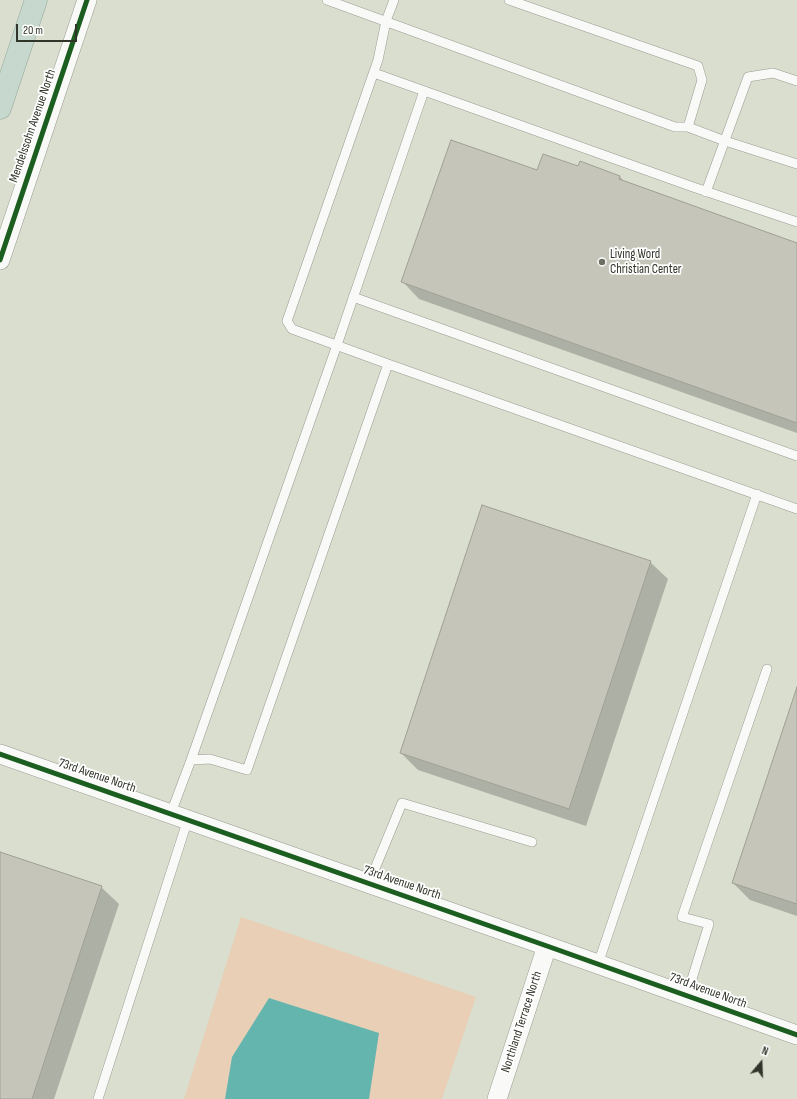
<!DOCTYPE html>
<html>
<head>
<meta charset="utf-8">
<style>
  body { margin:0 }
  #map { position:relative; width:797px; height:1099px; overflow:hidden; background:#d9decf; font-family:"Sofia Sans Condensed",sans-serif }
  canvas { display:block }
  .north { position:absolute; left:741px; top:1043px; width:40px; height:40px; -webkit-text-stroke:3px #fff; paint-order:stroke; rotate:19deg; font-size:11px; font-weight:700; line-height:16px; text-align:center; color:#303429 }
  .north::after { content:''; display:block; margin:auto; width:14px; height:18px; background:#303429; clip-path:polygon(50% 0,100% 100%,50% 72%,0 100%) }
  .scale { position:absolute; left:16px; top:24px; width:61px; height:18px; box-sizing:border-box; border:2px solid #303429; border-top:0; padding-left:5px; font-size:12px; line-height:14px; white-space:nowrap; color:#303429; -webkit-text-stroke:3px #fff; paint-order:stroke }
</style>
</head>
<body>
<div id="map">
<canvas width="797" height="1099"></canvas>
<div class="north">N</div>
<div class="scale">20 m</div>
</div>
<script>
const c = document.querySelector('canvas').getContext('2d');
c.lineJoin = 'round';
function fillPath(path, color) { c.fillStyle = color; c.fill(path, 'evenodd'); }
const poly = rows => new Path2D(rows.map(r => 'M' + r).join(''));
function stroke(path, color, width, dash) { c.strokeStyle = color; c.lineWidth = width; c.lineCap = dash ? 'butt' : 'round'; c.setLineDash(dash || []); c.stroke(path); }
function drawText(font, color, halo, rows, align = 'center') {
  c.font = font + ' "Sofia Sans Condensed",sans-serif'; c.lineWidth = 3.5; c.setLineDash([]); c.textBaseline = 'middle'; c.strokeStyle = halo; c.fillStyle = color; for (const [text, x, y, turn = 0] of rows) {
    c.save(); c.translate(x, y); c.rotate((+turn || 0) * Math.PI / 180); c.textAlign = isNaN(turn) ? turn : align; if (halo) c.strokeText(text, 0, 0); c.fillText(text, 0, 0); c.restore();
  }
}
fillPath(poly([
  [241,917,476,997,442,1099,184,1099]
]), '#e8cfb6');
fillPath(poly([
  [269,998,379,1033,369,1099,225,1099,232,1057]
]), '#64b5ae');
fillPath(poly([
  [579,168,620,177,626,183,797,244,797,433,419,299,402,281,538,172],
  [650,562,668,579,586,826,418,770,401,753],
  [797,691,797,916,750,900,733,883],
  [0,853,101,887,119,904,54,1099,0,1099]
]), '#0003');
const building = poly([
  [451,140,537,170,543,154,578,166,580,161,620,176,619,179,797,243,797,423,401,282,451,140],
  [482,505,651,561,569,809,400,753,482,505],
  [797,687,797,904,732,883,797,687],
  [0,852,102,886,32,1099,0,1099,0,852]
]);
fillPath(building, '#c5c5b9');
stroke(building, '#9f9f94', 1);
const lane = poly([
  [327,0,675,127,688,127,702,80,698,66,509,0],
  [374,73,693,187,797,222],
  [688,127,725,141,797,164],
  [706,192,748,77,773,73,797,81],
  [353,297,797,456],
  [388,364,292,329,287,321,378,60,386,21,394,0],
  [191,760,337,345,424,91],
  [171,813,191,760,210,759,247,770,388,364,797,509],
  [369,883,402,803,532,842],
  [598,964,757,494],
  [687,995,709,924,682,917,767,669],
  [98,1099,188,819]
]);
const street = poly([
  [0,260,87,0],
  [0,754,547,946,797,1035],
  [497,1099,547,946]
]);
const highway = poly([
  [0,108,36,0]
]);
stroke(lane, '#989b90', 10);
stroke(street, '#989b90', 20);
stroke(highway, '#92a696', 23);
stroke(lane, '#f9faf8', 9);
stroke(street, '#f9faf8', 19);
stroke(highway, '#c7d9ce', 22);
stroke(poly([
  [0,260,87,0],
  [0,754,547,946,797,1035]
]), '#1b5e20', 5);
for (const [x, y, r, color] of [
  [602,262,4,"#6b7063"]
]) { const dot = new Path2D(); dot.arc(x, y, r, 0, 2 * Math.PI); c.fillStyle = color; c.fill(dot); stroke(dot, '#fff', 1.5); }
drawText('13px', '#303429', '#fff', [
  ["Mendelssohn Avenue North",33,126,-71],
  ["73rd Avenue North",97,776,19],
  ["73rd Avenue North",402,883,19],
  ["73rd Avenue North",708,991,20],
  ["Northland Terrace North",522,1022,-72]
]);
drawText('13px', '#303429', '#fff', [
  ["Living Word",610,255],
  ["Christian Center",610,270]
], 'left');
</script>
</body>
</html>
